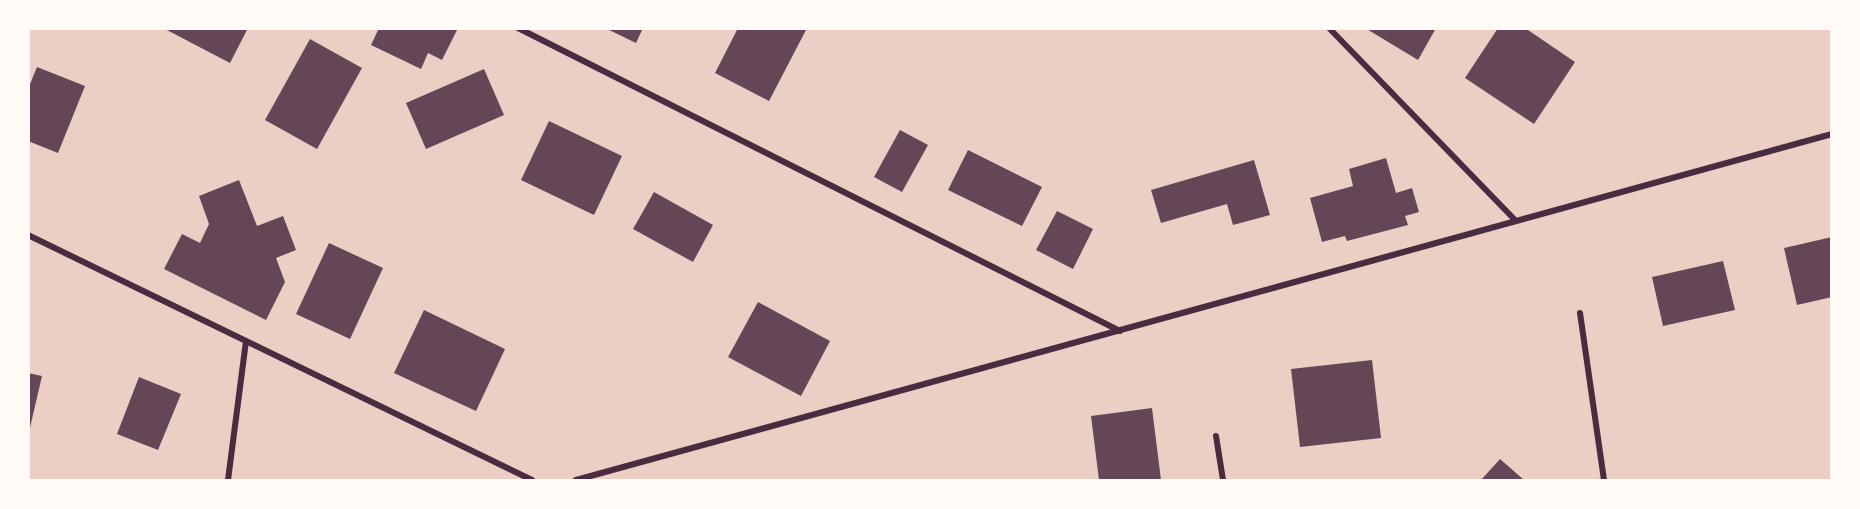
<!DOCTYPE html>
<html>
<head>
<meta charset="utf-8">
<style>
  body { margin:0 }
  #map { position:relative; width:1860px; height:509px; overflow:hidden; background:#f7e1d7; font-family:"Fira Sans Condensed",sans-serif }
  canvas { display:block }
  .frame { position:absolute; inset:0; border:30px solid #fffaf5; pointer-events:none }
</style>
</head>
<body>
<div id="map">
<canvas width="1860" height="509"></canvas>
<div class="frame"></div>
</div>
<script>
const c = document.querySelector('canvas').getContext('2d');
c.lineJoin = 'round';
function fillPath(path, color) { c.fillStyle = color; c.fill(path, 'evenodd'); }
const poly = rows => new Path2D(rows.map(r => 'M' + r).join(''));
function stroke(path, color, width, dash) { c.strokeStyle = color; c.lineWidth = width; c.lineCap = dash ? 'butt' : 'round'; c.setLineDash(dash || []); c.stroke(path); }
fillPath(poly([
  [29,29,1831,29,1831,480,29,480]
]), '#ebcfc5');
fillPath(poly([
  [163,28,248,28,230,63],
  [379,28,458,28,442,60,428,53,421,69,371,45],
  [605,28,643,28,636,43],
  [738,28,806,30,769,101,715,73],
  [1365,28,1436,28,1418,60],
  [1498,28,1525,28,1575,62,1534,124,1465,78],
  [310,39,362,68,317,149,265,120],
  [37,67,85,86,58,153,28,141,28,89],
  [484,69,504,115,426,149,406,103],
  [549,121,622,156,594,215,521,180],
  [900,130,928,145,902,192,874,177],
  [968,150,1042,187,1022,226,948,190],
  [1386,158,1396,193,1412,188,1419,212,1405,216,1408,225,1347,241,1345,236,1322,242,1310,198,1353,186,1349,169],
  [1254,160,1270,215,1233,225,1227,204,1161,223,1151,190],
  [239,180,257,226,283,216,296,250,276,258,285,282,266,320,164,269,182,234,200,243,209,224,199,196],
  [654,192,713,225,693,262,633,229],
  [1057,211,1093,229,1073,269,1036,250],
  [1832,237,1832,297,1797,305,1784,248],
  [329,243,383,268,350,339,296,314],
  [1723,261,1735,310,1663,326,1652,277],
  [758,302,830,341,801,396,728,357],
  [424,310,505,349,476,411,394,373],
  [1372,360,1381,438,1300,447,1291,369],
  [28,373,42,376,29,432,28,432],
  [139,377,181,394,158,450,117,434],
  [1152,408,1161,480,1099,480,1091,416],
  [1500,459,1524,480,1481,480]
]), '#644757');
stroke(poly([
  [518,28,1120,331],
  [1329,28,1516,221],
  [28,235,532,480],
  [1580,313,1604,480],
  [1216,436,1223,480],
  [228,480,246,341],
  [576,480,1832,134]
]), '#4a2c40', 6);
</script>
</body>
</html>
